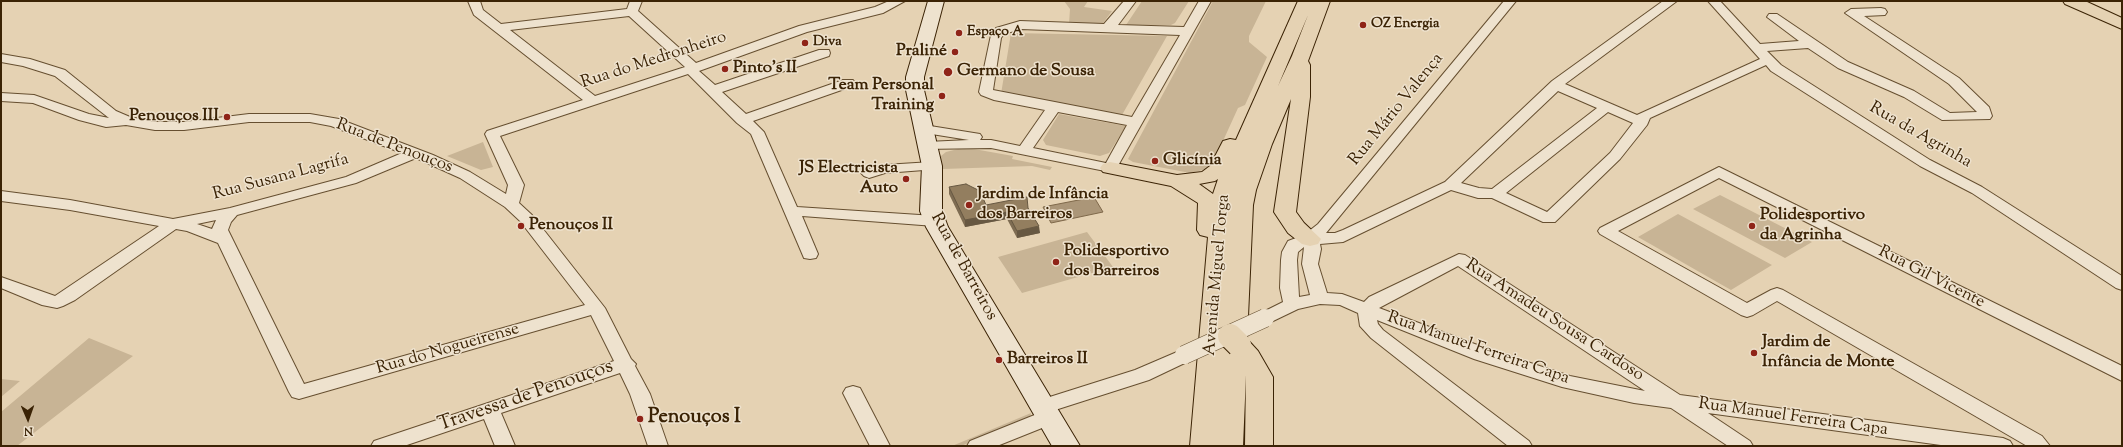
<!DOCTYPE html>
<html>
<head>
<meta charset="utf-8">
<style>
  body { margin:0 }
  #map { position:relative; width:2123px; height:447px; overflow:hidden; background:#e5d2b3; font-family:"Sorts Mill Goudy",serif }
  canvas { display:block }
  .frame { position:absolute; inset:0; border:2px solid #3b2305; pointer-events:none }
  .north { position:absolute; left:8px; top:399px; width:40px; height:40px; -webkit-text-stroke:3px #eee2ce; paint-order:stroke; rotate:178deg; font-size:11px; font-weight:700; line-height:16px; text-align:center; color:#3b2305 }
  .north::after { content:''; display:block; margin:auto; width:14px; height:18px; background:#3b2305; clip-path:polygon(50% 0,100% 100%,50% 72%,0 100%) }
</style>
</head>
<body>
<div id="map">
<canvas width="2123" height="447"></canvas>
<div class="frame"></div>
<div class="north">N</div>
</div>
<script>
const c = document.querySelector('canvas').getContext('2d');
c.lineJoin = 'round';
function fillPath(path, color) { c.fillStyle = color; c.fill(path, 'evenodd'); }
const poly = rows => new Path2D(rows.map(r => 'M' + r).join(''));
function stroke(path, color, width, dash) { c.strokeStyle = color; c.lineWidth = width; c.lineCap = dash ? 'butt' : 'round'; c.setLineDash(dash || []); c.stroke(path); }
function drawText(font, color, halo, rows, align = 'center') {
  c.font = font + ' "Sorts Mill Goudy",serif'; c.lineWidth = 3; c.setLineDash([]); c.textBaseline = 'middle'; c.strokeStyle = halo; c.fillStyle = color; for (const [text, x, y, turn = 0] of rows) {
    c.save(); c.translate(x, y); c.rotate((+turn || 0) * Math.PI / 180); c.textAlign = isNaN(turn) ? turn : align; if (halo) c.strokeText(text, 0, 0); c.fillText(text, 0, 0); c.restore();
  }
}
fillPath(poly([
  [1064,1,1088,1,1084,7,1112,11,1103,23,1069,24,1070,9],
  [1142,1,1189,1,1175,23,1171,25,1126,25],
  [1213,1,1266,1,1249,36,1249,42,1267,57,1245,105,1238,108,1213,163,1207,169,1190,173,1133,162,1128,159],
  [1011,33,1167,36,1122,115,1001,94],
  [1059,114,1126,126,1109,153,1100,156,1046,145,1043,140],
  [483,142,493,167,481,170,447,156],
  [958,149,974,149,1013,156,1012,159,1052,167,1050,170,1032,166,943,169,939,159,941,156,946,152],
  [1720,195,1812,242,1785,258,1693,209],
  [1678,214,1772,265,1731,290,1638,237],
  [1087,232,1113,267,1022,293,998,257],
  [89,338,133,356,17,446,1,446,1,412],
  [1,379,20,381,1,397],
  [1031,413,1030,418,961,446,952,446]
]), '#c8b495');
const water = poly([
  [1094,197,1103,212,1051,223,1043,207,1094,197]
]);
fillPath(water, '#ab9678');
stroke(water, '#7e684a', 1);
const street = poly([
  [468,1,480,1,483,10,501,24,627,9,630,1,642,1,638,11,696,63,799,26,875,7,889,1,905,1,883,13,807,32,699,71,715,85,819,50,829,50,830,53,829,56,722,92,746,114,843,80,853,80,855,83,853,86,753,121,764,132,797,207,935,216,941,218,943,221,941,224,935,226,802,216,818,254,816,258,810,259,804,258,751,134,737,123,688,74,500,136,524,185,519,203,532,215,605,308,631,359,636,364,635,366,650,394,668,446,648,446,630,394,620,373,501,413,515,446,495,446,484,419,404,446,371,446,374,441,614,361,591,315,299,399,292,397,289,392,218,243,187,231,176,229,75,300,63,306,57,308,42,305,1,288,1,277,55,296,159,226,70,210,1,201,1,191,70,200,173,219,230,208,346,177,402,153,331,126,310,122,249,122,184,130,155,130,126,125,106,127,79,120,33,103,1,101,1,93,34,95,89,114,109,118,55,76,23,66,1,62,1,54,30,59,65,70,116,111,130,117,155,122,184,122,249,114,310,114,339,119,433,155,470,172,506,194,508,185,485,134,487,131,583,100,474,15,468,1],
  [629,16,685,67,595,96,510,30,629,16],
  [416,158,460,178,505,207,520,221,585,305,304,384,228,230,231,222,237,215,356,183,416,158],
  [216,220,212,229,197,224,216,220],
  [1124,1,1136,1,1118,25,1184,27,1199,1,1211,1,1115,171,1110,172,991,148,922,149,920,146,922,143,927,142,969,140,919,132,917,129,919,126,924,125,980,134,982,137,980,140,991,140,1020,146,1045,110,994,100,981,95,979,92,991,35,996,28,1020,21,1104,24,1124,1],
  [1021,29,1180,35,1132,117,993,90,1001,38,1004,34,1021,29],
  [1058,112,1127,125,1106,163,1033,148,1058,112],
  [1504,1,1516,1,1326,233,1335,233,1343,230,1445,182,1552,81,1663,1,1677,1,1565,84,1637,115,1760,59,1708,1,1720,1,1760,44,1799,41,1767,17,1769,14,1777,14,1848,62,1914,91,1950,113,1977,112,1949,84,1845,13,1851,9,1881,8,1885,9,1887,12,1885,15,1864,16,1959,78,1989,107,1992,116,1990,119,1942,120,1904,97,1838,68,1808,48,1767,51,1781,65,1930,160,1982,187,2122,276,2122,290,2116,288,1972,193,1920,166,1771,71,1766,65,1650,118,1647,125,1620,159,1555,222,1543,222,1492,198,1478,198,1451,190,1343,242,1320,244,1321,249,1318,264,1327,293,1342,294,1364,302,1369,297,1459,254,1465,255,1680,395,2003,438,2010,441,2013,446,1948,446,1708,413,1750,441,1753,446,1728,446,1671,408,1634,403,1562,387,1474,359,1377,320,1378,324,1383,330,1529,441,1532,446,1508,446,1371,338,1360,326,1358,313,1340,305,1320,304,1298,309,1271,322,1265,324,1259,322,1256,318,1259,314,1283,302,1280,288,1281,260,1282,252,1288,241,1304,235,1318,224,1504,1],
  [1558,91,1597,108,1492,189,1479,188,1461,183,1558,91],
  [1608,112,1633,123,1610,153,1547,212,1506,193,1608,112],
  [1304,247,1302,264,1310,295,1299,297,1297,260,1298,252,1304,247],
  [1458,266,1645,391,1570,376,1488,349,1379,308,1458,266],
  [932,162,937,163,939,166,937,169,885,173,869,178,864,176,861,173,864,170,884,165,932,162],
  [1719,167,2122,366,2122,381,1719,178,1618,231,1747,303,1771,290,1777,288,1783,290,2042,436,2050,446,2027,446,1777,301,1753,315,1747,317,1741,315,1600,234,1598,231,1600,228,1719,167],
  [1184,349,1191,350,1193,355,1191,360,1149,380,1052,411,1057,412,1060,417,1057,422,997,446,967,446,970,441,1042,412,1037,411,1034,406,1037,401,1135,370,1184,349],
  [853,386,860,388,890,446,870,446,843,393,846,388,853,386]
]);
const secondary = poly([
  [928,1,944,1,924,77,924,90,942,166,942,211,948,227,1080,446,1052,446,926,227,920,211,922,166,906,90,906,77,928,1]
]);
const primary = poly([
  [2063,1,2085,1,2122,18,2122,29,2065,4,2063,1]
]);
const highway = poly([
  [1298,1,1330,1,1308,61,1310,65,1310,97,1296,212,1304,223,1321,239,1318,244,1310,246,1302,244,1288,233,1274,212,1291,99,1272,144,1256,190,1253,205,1247,339,1258,351,1273,377,1273,446,1245,446,1246,375,1243,446,1190,446,1208,237,1200,235,1197,230,1198,203,1171,186,1103,172,1100,168,1103,164,1110,162,1177,175,1202,172,1210,166,1223,141,1230,139,1236,140,1298,1],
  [1308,15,1292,56,1278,86,1308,15],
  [1218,179,1213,194,1199,184,1215,181,1218,179]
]);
stroke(street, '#664f30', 2);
stroke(secondary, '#3b2305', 2);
stroke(primary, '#3b2305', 2);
stroke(highway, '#3b2305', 2);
fillPath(street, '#eee2ce');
fillPath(secondary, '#eee2ce');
fillPath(primary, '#e5d2b3');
fillPath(highway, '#e5d2b3');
const streetBridge = poly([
  [1184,355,1265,318]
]);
const highwayBridge = poly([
  [1230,336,1239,345]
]);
stroke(streetBridge, '#664f30', 19, []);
stroke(highwayBridge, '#3b2305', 26, []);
stroke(streetBridge, '#eee2ce', 18);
stroke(highwayBridge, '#e5d2b3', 24);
fillPath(poly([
  [949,187,986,205,1028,208,1040,233,1017,238,1007,219,965,227,949,194]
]), '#7e6c52');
fillPath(poly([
  [1007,212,1007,219,965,227,965,220],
  [1039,226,1040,233,1017,238,1017,231]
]), '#675842');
const building = poly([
  [966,184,980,191,986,205,1027,197,1028,208,1039,226,1017,231,1007,212,965,220,949,187,966,184]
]);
fillPath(building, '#937e5f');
stroke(building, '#675842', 1);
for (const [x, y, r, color] of [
  [1363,25,4,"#8f2418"],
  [959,33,4,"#8f2418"],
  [805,43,4,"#8f2418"],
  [955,52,4,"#8f2418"],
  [725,69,4,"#8f2418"],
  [948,72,5,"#8f2418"],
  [942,96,4,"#8f2418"],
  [227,117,4,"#8f2418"],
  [1155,161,4,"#8f2418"],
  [906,179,4,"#8f2418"],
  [969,205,4,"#8f2418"],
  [521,226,4,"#8f2418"],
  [1752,226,4,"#8f2418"],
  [1056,262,4,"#8f2418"],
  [1754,353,4,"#8f2418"],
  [999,360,4,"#8f2418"],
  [640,419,4,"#8f2418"]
]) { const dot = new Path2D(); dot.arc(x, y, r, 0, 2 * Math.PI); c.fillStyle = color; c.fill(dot); stroke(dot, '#eee2ce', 1.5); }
drawText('bold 14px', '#3b2305', '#eee2ce', [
  ["OZ Energia",1371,25],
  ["Espaço A",967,33],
  ["Diva",813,43]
], 'left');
drawText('bold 17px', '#3b2305', '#eee2ce', [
  ["Praliné",947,52,"right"],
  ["Pinto's II",733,69],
  ["Germano de Sousa",957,72],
  ["Team Personal",934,86,"right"],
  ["Training",934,106,"right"],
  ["Penouços III",219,117,"right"],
  ["Glicínia",1163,161],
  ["JS Electricista",898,169,"right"],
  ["Auto",898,189,"right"],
  ["Jardim de Infância",977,195],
  ["dos Barreiros",977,215],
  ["Polidesportivo",1760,216],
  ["da Agrinha",1760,236],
  ["Penouços II",529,226],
  ["Polidesportivo",1064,252],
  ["dos Barreiros",1064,272],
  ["Jardim de",1762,343],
  ["Infância de Monte",1762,363],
  ["Barreiros II",1007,360]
], 'left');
drawText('17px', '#3b2305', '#eee2ce', [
  ["Rua do Medronheiro",654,61,-18],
  ["Rua Mário Valença",1397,110,-51],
  ["Rua da Agrinha",1920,136,30],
  ["Rua de Penouços",394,147,21],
  ["Rua Susana Lagrifa",281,178,-15],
  ["Rua de Barreiros",963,267,61],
  ["Avenida Miguel Torga",1218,275,-85],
  ["Rua Gil Vicente",1931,278,27],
  ["Rua Amadeu Sousa Cardoso",1554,321,33],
  ["Rua Manuel Ferreira Capa",1478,349,19],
  ["Rua do Nogueirense",448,350,-16],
  ["Rua Manuel Ferreira Capa",1793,418,8]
]);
drawText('20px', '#3b2305', '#eee2ce', [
  ["Travessa de Penouços",526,397,-19]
]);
drawText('bold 20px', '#3b2305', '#eee2ce', [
  ["Penouços I",648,419]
], 'left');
</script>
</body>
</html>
